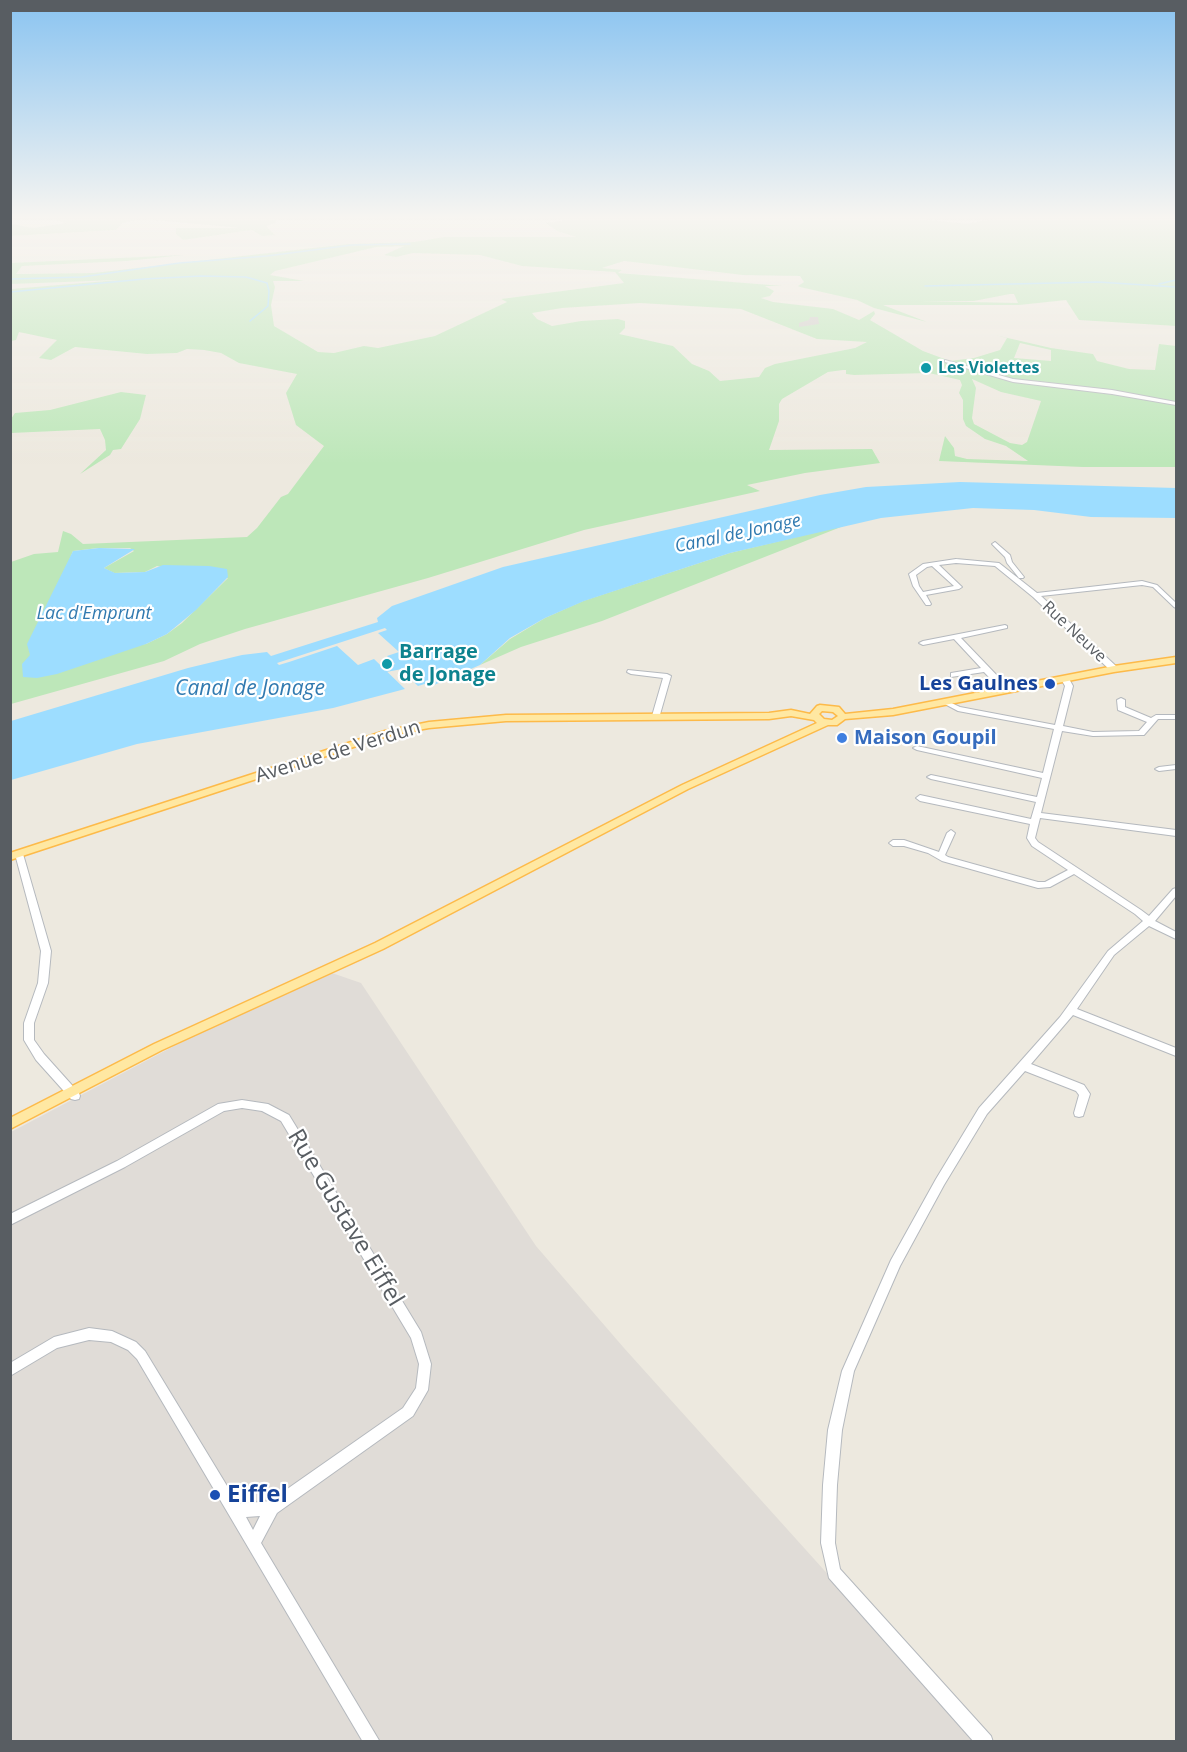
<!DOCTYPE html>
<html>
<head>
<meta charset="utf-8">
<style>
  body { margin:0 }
  #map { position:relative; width:1187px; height:1752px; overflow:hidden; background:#ede9df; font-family:"Open Sans",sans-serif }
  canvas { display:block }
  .frame { position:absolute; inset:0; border:12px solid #585d62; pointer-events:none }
</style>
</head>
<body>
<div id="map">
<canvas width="1187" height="1752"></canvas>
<div class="frame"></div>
</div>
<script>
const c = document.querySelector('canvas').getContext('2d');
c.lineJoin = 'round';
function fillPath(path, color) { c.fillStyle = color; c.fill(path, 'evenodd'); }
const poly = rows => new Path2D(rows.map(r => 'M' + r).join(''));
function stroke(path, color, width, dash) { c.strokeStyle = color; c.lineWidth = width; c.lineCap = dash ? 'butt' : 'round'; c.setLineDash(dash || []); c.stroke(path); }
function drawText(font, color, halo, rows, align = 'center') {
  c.font = font + ' "Open Sans",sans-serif'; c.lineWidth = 4.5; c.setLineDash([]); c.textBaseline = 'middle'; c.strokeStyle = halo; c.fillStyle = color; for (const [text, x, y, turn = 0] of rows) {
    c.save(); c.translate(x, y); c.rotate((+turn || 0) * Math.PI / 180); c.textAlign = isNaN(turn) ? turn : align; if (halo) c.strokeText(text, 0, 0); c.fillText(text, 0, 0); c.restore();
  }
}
fillPath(poly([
  [332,973,361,983,536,1246,624,1348,978,1741,11,1742,11,1132,197,1034]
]), '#e0dcd7');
fillPath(poly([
  [55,219,137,219,122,223,116,230,11,236,11,224,33,228,66,223],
  [146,219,277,219,275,223,266,226,275,235,262,236,252,230,183,240,176,234,176,228,241,228],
  [561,219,916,219,967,224,993,219,1176,219,1176,326,1079,320,1066,300,1019,305,883,305,927,322,874,308,857,300,800,287,798,286,804,282,800,276,743,275,624,261,602,268,622,270,618,273,783,286,765,286,774,291,770,296,761,298,773,302,833,309,859,320,874,311,875,314,870,320,923,351,950,361,974,358,1000,350,1007,338,995,335,1051,348,1093,354,1097,361,1129,369,1155,370,1159,344,1176,346,1176,467,1083,467,939,461,945,436,954,448,955,456,967,459,1028,461,1006,446,985,439,966,426,963,419,963,400,959,393,962,385,960,380,929,373,854,375,846,374,846,370,843,370,828,372,782,399,779,404,779,421,769,450,872,449,880,463,805,473,747,485,760,491,584,530,428,578,245,629,200,644,164,661,11,704,11,562,34,554,58,552,63,531,71,534,83,544,247,537,257,528,281,497,288,494,324,446,296,425,286,393,297,374,239,363,221,353,204,350,187,349,177,353,147,354,75,347,51,360,39,358,57,340,19,332,16,340,11,341,11,289,118,280,11,284,10,263,184,255,127,261,22,266,16,274,93,273,348,244,414,242,444,237,576,237,557,231,546,223,563,221],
  [404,246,384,255,396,257,413,253,480,255,522,266,615,272,624,283,501,299,507,302,435,336,378,348,364,346,334,353,318,352,274,326,271,305,275,287,273,281,304,281,270,275,275,271,376,247],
  [1010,294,1014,294,1018,303,921,301,974,301],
  [640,303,741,309,817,339,867,342,855,348,775,364,765,368,759,377,720,381,709,371,692,364,673,346,619,334,625,328,625,321,618,319,581,321,552,326,537,319,532,313,562,308],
  [1020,343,1051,350,1051,361,1014,358],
  [972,379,1001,392,1041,401,1027,442,1022,445,1010,443,974,424,972,418,976,388],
  [98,548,130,548,134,551,104,568,114,573,145,572,157,566,228,578,182,623,167,634,146,644,30,655,73,551],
  [121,392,146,395,140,419,121,449,113,450,110,455,80,474,106,450,105,440,100,429,11,433,11,419,15,413,50,410],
  [846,525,602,621,521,647,480,665,510,639,545,618,583,601,730,553]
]), '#bde7b9');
fillPath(poly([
  [960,482,1176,488,1176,518,1091,517,1034,510,973,508,881,518,730,553,584,601,545,618,510,638,480,665,434,685,431,682,418,686,387,656,399,652,378,633,387,630,385,628,277,663,279,665,289,662,337,646,358,665,374,659,405,689,333,708,137,744,11,780,11,721,188,668,242,655,267,652,271,656,378,622,377,618,392,606,503,567,820,495,866,487],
  [99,548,135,549,104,568,115,573,145,572,163,565,209,566,227,569,228,577,196,610,167,634,146,644,57,674,37,678,23,677,22,664,30,655,27,644,73,551]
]), '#9dddff');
stroke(poly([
  [10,279,82,277,179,263,267,256,352,245,410,244],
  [1159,284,1176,280],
  [925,286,1098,282,1176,287],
  [10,292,144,279,201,276,246,277,267,283,269,291,268,306,250,321]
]), '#9dddff', 1.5);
stroke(poly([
  [375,671,407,665]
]), '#9dddff', 6);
fillPath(poly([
  [810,317,818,317,819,324,799,327,799,323,809,320,810,317]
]), '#d0cec9');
const minor = poly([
  [945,360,1013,379,1112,390,1176,402,1176,405,1112,394,1013,382,945,362,945,360],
  [995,542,1010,555,1012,562,1024,577,1023,578,1019,578,1007,563,1005,557,992,544,995,542],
  [956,559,999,563,1037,593,1142,581,1157,585,1176,603,1176,608,1174,607,1153,587,1142,585,1041,596,1117,667,1117,671,1111,671,1033,597,995,566,956,563,939,565,962,587,959,589,926,595,931,604,930,605,926,605,913,586,909,574,923,564,956,559],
  [932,566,954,586,923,592,919,586,916,575,927,567,932,566],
  [1005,625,1007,626,1007,628,961,638,1009,688,1010,690,1006,692,1003,692,984,672,951,677,951,673,981,668,954,639,923,645,919,643,923,641,1005,625],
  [628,670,667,674,671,676,659,718,653,718,652,716,663,678,631,674,627,672,628,670],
  [1062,677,1068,677,1073,686,1063,726,1093,732,1139,731,1147,722,1118,710,1117,700,1121,698,1125,700,1125,707,1151,718,1156,715,1176,715,1176,719,1158,719,1144,735,1141,735,1093,736,1062,731,1041,813,1176,830,1176,836,1040,818,1035,838,1038,842,1141,910,1149,916,1173,889,1176,888,1176,896,1155,921,1176,932,1176,939,1149,926,1114,955,1077,1009,1176,1048,1176,1056,1073,1015,1031,1064,1084,1085,1090,1094,1083,1116,1079,1117,1075,1116,1074,1113,1079,1095,1076,1091,1025,1071,987,1114,944,1185,900,1266,854,1371,842,1430,837,1485,835,1543,840,1569,991,1736,993,1742,974,1742,829,1578,821,1543,823,1485,828,1430,842,1371,891,1260,936,1179,979,1108,1060,1017,1108,951,1143,921,1135,914,1074,874,1050,887,1038,888,942,861,928,853,904,846,893,846,889,843,893,840,904,840,939,852,947,833,951,830,955,833,945,855,948,857,1038,882,1045,882,1068,870,1032,846,1027,838,1030,824,920,801,916,798,920,795,1031,819,1036,802,931,779,927,777,931,775,1037,797,1042,778,917,750,913,748,917,746,1043,773,1054,729,958,711,941,702,945,700,960,707,1055,725,1065,686,1061,679,1062,677],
  [1176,765,1176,769,1159,771,1155,769,1159,767,1176,765],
  [19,851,23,854,51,951,48,983,34,1023,34,1040,44,1054,79,1093,80,1096,79,1099,75,1100,71,1099,36,1060,24,1040,24,1023,38,983,41,951,15,854,19,851],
  [242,1100,268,1104,289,1115,421,1332,431,1364,428,1390,413,1416,277,1513,261,1543,380,1742,363,1742,137,1359,128,1350,111,1342,89,1340,57,1348,10,1376,10,1363,54,1337,89,1328,112,1331,136,1342,145,1351,238,1504,270,1501,403,1408,416,1388,419,1364,411,1338,281,1121,262,1111,242,1108,224,1111,125,1167,10,1225,10,1214,117,1161,218,1104,242,1100],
  [260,1516,253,1530,246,1517,260,1516]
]);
const major = poly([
  [1176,657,1176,663,1114,672,893,715,845,719,837,725,828,725,688,789,383,949,162,1050,10,1129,10,1118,154,1044,375,943,682,785,817,723,814,720,791,716,769,719,506,721,429,728,390,735,10,860,10,853,385,731,429,722,506,715,769,713,791,710,810,714,817,706,820,705,839,707,845,714,893,709,1114,666,1176,657],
  [822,711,833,712,838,716,832,720,824,719,819,714,822,711]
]);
stroke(minor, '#b5b9be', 2);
stroke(major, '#fdba49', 3);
fillPath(minor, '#fff');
fillPath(major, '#ffe8a2');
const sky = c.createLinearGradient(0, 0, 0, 464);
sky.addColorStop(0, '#8ac4f1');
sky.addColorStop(0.47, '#f7f5f1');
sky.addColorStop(1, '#f7f5f100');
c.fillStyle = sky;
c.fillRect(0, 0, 1187, 464);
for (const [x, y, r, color] of [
  [926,368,6,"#0f9aa8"],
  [387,664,6,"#0f9aa8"],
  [1050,684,6,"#1a4fb4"],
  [842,738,6,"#3f7fe0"],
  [215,1495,6,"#1a4fb4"]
]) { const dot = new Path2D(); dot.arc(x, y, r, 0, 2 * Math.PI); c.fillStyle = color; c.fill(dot); stroke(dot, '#fff', 2); }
drawText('bold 16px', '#0d838f', '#fff', [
  ["Les Violettes",938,368]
], 'left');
drawText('16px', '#585d62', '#fff', [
  ["Rue Neuve",1074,632,43]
]);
drawText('italic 18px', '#317ab0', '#fff', [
  ["Canal de Jonage",738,534,-12],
  ["Lac d'Emprunt",94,614]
]);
drawText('bold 20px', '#0d838f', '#fff', [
  ["Barrage",399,652],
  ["de Jonage",399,675]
], 'left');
drawText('bold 20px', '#164399', '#fff', [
  ["Les Gaulnes",1038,684]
], 'right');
drawText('bold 20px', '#366cbe', '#fff', [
  ["Maison Goupil",854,738]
], 'left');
drawText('20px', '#585d62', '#fff', [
  ["Avenue de Verdun",338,752,-17]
]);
drawText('italic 21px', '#317ab0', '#fff', [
  ["Canal de Jonage",250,689]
]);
drawText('24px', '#585d62', '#fff', [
  ["Rue Gustave Eiffel",345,1218,59]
]);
drawText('bold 24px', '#164399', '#fff', [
  ["Eiffel",227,1495]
], 'left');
</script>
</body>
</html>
